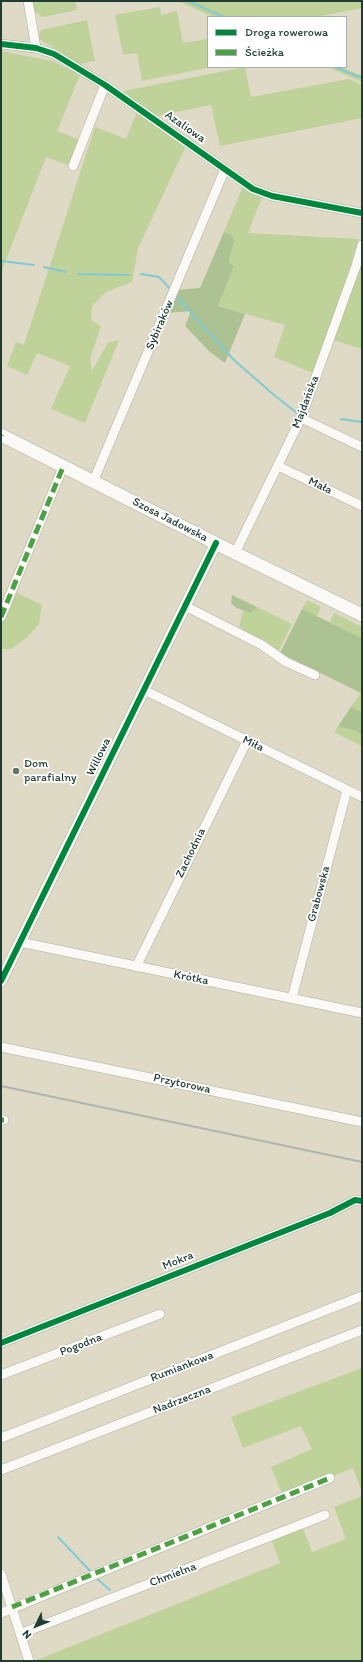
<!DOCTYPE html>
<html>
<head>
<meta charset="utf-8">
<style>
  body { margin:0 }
  #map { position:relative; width:363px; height:1662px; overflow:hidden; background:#dedac6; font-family:Itim,sans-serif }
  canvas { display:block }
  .frame { position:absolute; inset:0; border:2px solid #1f3d34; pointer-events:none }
  .legend { position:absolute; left:207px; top:16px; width:140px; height:52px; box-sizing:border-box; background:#fff; border:1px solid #a5b1ae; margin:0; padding:5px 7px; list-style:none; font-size:12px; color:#1f3d34 }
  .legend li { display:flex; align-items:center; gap:8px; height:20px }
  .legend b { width:20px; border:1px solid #a5b1ae }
  .north { position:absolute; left:16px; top:1606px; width:40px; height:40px; -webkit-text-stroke:3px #fff; paint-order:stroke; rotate:227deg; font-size:11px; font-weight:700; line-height:16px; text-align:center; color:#1f3d34 }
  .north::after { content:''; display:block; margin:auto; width:14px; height:18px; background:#1f3d34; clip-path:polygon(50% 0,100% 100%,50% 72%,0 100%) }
</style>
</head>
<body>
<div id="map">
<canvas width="363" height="1662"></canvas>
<div class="frame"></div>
<ul class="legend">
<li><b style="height:5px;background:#00873e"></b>Droga rowerowa</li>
<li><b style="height:5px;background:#4da043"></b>Ścieżka</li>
</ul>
<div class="north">N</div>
</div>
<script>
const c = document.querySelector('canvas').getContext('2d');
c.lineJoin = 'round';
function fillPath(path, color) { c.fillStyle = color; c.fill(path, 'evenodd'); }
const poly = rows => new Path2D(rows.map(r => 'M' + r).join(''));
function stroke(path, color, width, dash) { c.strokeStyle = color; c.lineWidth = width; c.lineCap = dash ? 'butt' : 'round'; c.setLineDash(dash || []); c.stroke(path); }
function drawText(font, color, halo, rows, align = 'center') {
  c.font = font + ' Itim,sans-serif'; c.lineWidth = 3.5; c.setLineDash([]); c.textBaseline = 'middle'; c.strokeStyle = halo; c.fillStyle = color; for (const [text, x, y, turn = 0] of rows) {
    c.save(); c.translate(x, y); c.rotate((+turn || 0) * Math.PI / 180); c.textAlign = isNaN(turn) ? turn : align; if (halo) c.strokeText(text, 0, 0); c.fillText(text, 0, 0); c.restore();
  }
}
fillPath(poly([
  [32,1,75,1,77,10,43,17,34,11],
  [178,1,362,1,362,8,316,17,213,17],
  [160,7,161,15,177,11,183,43,208,39,208,67,212,67,142,81,137,53,123,55,115,15],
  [87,20,95,61,79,64,38,38,41,30],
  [1,51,52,61,80,75,57,131,80,140,70,166,46,157,1,273],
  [245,67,251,97,349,79,362,85,362,118,220,146,211,105,157,116,123,93,124,91],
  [327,67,341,67,362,76,362,82],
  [137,112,185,148,138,248,132,282,106,292,92,306,91,320,101,326,90,359,92,371,108,343,119,340,85,423,51,409,70,366,37,353,27,375,7,366,16,342,24,345,95,127,126,139],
  [243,186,262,197,248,233,359,239,336,310,313,373,274,357,285,325,218,306,234,266,229,262,229,258,235,240,231,235,224,232],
  [361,263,362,263,362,349,333,340],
  [9,589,42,605,39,624,27,637,11,649,1,649,1,605,3,604],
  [307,600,321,607,317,616,302,609],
  [257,607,292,624,278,652,246,634,242,628,239,627,243,611,250,613],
  [334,613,362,627,362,638,330,622],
  [362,691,362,712,351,707],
  [338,726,356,731,362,735,362,746,334,732],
  [362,1368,362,1492,353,1468,283,1496,271,1467,312,1449,301,1426,243,1448,231,1417],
  [362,1496,362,1661,34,1661,280,1563,271,1539,302,1526,312,1552,346,1539,334,1507]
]), '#bfd29a');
fillPath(poly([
  [224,232,231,235,235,240,229,258,229,262,234,266,218,306,245,314,225,363,210,352,185,326,191,311,167,313,177,290,200,288],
  [232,595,257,607,255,609,250,613,237,608,231,603],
  [302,609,362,638,361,693,280,653],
  [351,707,362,712,362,735,356,731,338,726]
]), '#acc292');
stroke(poly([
  [188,1,224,17],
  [335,67,362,78],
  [1,261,34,265],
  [44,267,66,272],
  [78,274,129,275],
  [141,274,159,277,170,289],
  [176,296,234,360,274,395,297,413],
  [341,419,362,422],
  [58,1537,92,1573],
  [96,1578,110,1590]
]), '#82cad3', 2);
const minor = poly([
  [28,1,36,48],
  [1,44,36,48,54,54,105,85,253,189,272,196,362,213],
  [73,166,105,85],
  [301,418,362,447],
  [278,466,362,506],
  [93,482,225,169],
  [235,553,301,418,356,266,362,245],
  [185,606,262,645,286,662,315,675],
  [1,617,63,467],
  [144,690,362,797],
  [20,942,362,1013],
  [136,967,247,741],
  [292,998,347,790],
  [1,1047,362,1122],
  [1,1120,4,1120],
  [1,1343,330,1213,355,1200,362,1201],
  [1,1375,160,1314],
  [1,1438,362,1296],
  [1,1470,362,1330],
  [1,1574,29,1661],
  [1,1613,330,1478],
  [20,1634,325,1515]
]);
const tertiary = poly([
  [1,981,216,543]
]);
const secondary = poly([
  [1,435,235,553,362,615]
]);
stroke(minor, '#acac9f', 10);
stroke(tertiary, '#acac9f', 12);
stroke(secondary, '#acac9f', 14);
stroke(minor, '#faf9f6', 9);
stroke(tertiary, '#faf9f6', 11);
stroke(secondary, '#faf9f6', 13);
stroke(poly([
  [1,1086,362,1162]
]), '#b1b4b0', 2);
stroke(poly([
  [1,436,1,435],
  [1,617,63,467],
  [1,1120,4,1120],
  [12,1607,330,1478]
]), '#4da043', 5, [10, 5]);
stroke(poly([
  [1,44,36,48,54,54,105,85,253,189,272,196,362,213],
  [1,981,216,543],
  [1,1343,330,1213,355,1200,362,1201]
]), '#00873e', 6);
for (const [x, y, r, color] of [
  [16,771,4,"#627467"]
]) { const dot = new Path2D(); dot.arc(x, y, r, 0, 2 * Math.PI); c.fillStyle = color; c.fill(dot); stroke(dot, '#fff', 1.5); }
drawText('12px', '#1f3d34', '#fff', [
  ["Azaliowa",185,127,35],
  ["Sybiraków",160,325,-67],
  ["Majdańska",306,402,-69],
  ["Mała",320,486,26],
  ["Szosa Jadowska",170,520,27],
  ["Miła",253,744,26],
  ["Willowa",99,757,-64],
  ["Zachodnia",191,853,-64],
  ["Grabowska",319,894,-75],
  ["Krótka",191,978,11],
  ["Przytorowa",182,1084,12],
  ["Mokra",178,1261,-22],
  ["Pogodna",81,1345,-21],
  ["Rumiankowa",182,1367,-21],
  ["Nadrzeczna",182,1400,-21],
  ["Chmielna",173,1575,-21]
]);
drawText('12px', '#1f3d34', '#fff', [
  ["Dom",24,764],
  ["parafialny",24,778]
], 'left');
</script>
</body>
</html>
